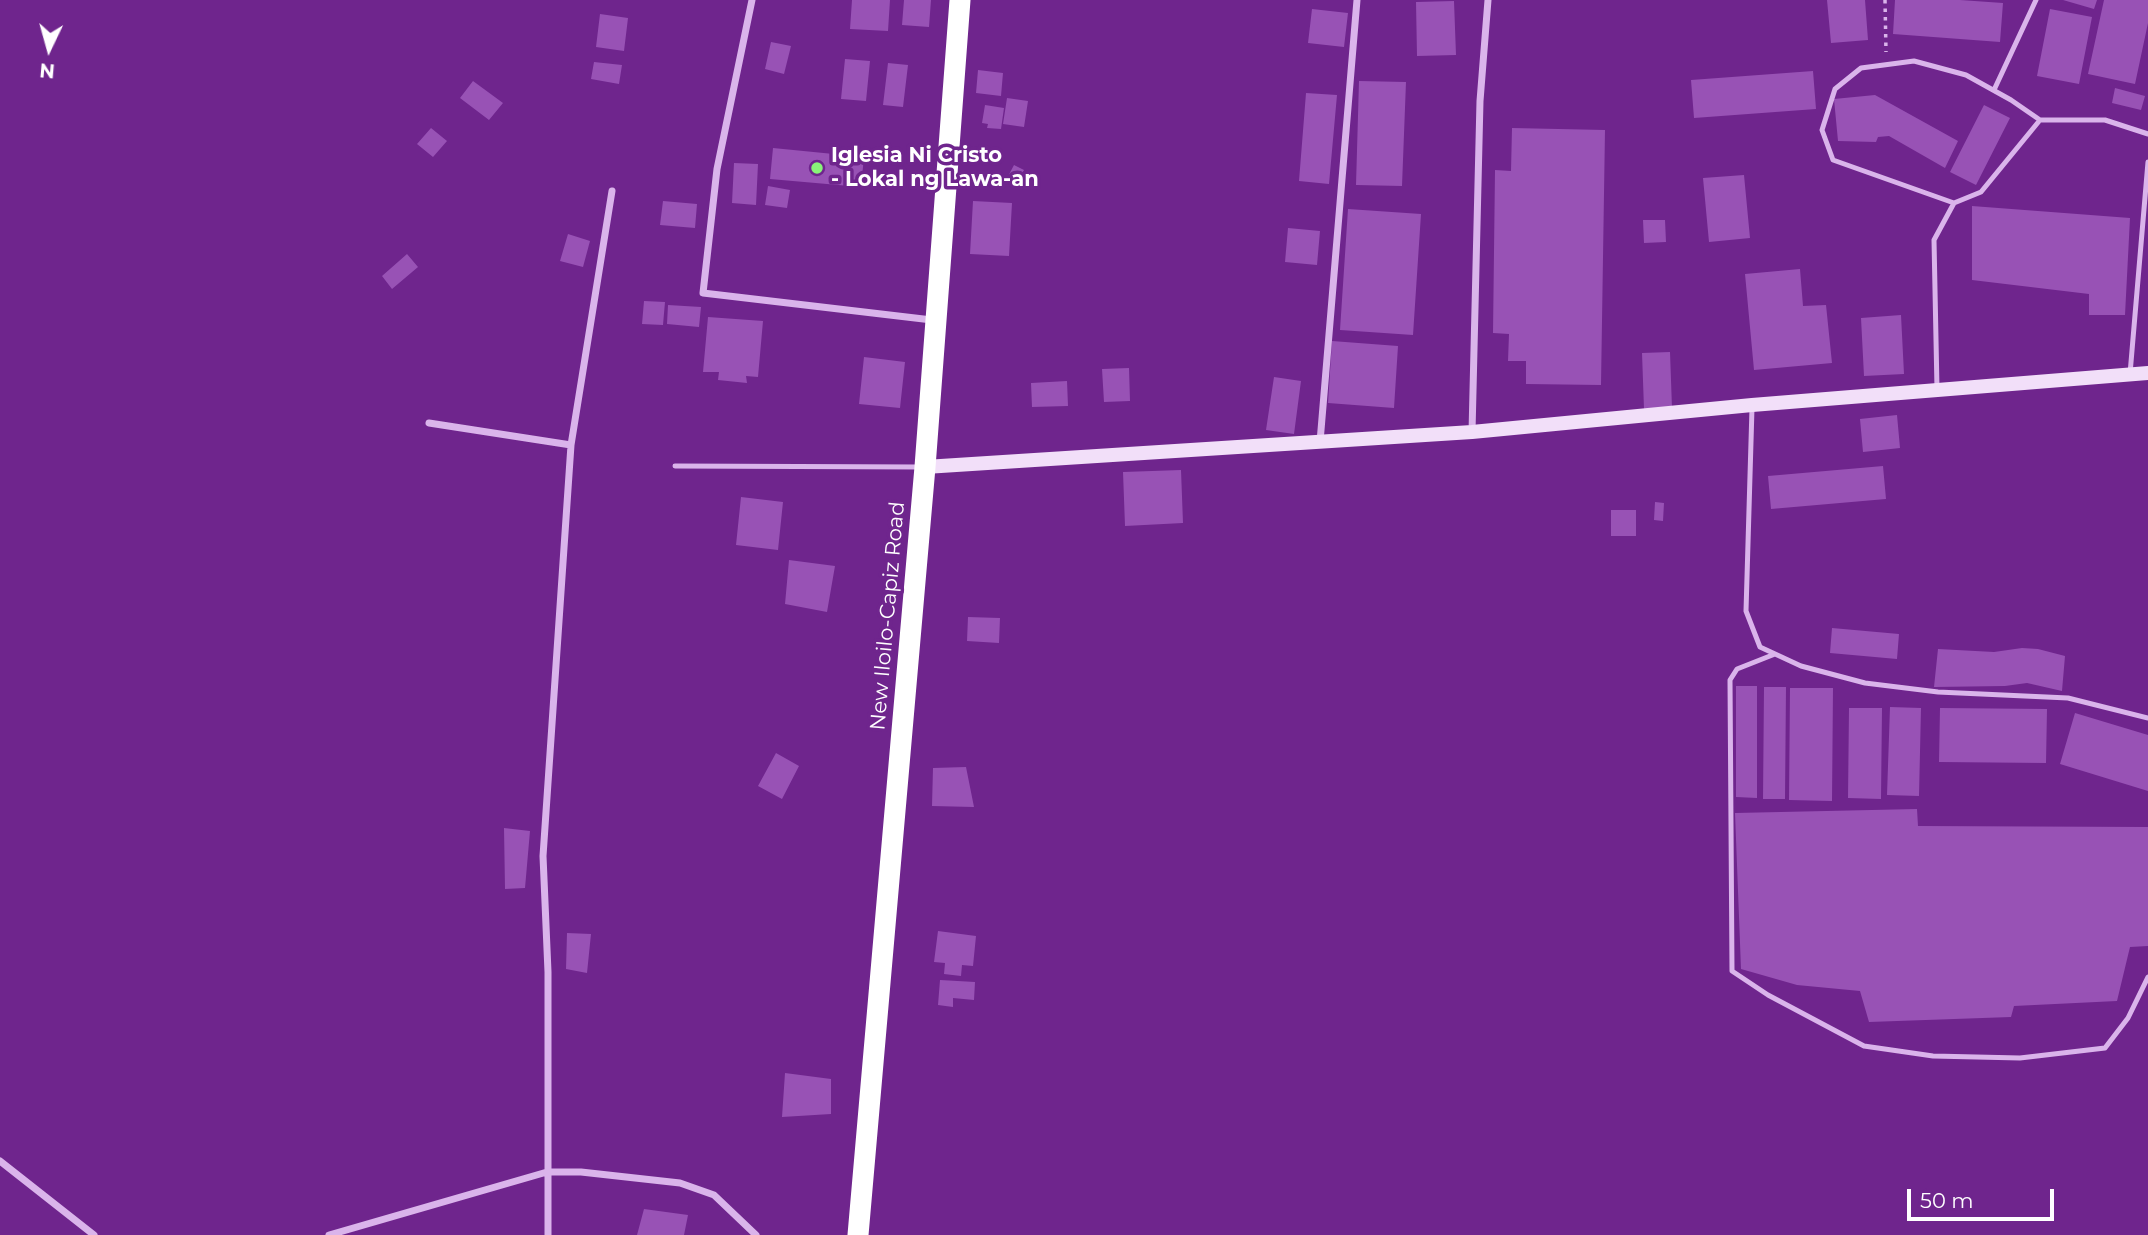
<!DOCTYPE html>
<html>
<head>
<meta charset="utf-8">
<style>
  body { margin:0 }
  #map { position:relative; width:2148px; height:1235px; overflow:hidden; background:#6f258d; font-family:Montserrat,sans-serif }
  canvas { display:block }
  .north { position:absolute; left:14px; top:14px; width:70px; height:70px; -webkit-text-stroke:5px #6f258d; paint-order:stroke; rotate:185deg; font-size:19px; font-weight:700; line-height:28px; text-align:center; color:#fff }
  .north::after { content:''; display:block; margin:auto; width:24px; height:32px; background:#fff; clip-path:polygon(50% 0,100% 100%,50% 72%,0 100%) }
  .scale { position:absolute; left:1907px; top:1189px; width:147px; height:32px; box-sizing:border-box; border:4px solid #fff; border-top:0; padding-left:9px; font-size:21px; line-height:24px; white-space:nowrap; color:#fff; -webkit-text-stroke:5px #6f258d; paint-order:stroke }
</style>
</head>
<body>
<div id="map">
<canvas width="2148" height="1235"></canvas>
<div class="north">N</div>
<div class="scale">50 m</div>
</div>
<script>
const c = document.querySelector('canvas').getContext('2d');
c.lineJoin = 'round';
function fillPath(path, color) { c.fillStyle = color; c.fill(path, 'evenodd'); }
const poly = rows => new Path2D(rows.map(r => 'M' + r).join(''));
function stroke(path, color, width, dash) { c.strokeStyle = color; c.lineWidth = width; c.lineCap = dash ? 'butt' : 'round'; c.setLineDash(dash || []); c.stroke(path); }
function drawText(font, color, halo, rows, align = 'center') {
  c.font = font + ' Montserrat,sans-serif'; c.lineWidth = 7; c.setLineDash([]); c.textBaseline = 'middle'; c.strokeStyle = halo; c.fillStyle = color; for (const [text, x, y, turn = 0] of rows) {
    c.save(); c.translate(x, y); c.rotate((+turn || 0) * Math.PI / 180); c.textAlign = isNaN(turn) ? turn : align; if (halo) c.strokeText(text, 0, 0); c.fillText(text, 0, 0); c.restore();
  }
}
fillPath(poly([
  [852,0,890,0,888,31,850,29],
  [904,0,931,0,929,27,902,25],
  [1827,0,1865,0,1868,40,1831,43],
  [1895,0,1960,0,2003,3,2000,42,1893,34],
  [2063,0,2097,0,2094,9],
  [2104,0,2148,0,2148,23,2135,84,2088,74],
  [1454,1,1456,55,1417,56,1416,2],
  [1312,9,1348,13,1344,47,1308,43],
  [2050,9,2092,17,2079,84,2037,76],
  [600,14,628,18,624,51,596,47],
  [771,42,791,46,784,74,765,69],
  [845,59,870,61,866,101,841,99],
  [594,62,622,65,619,84,591,79],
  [888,63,908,65,903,107,883,105],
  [978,70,1003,73,1001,96,976,93],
  [1813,71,1816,109,1694,118,1691,80],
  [473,81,503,103,489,120,460,98],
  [1359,81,1406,82,1402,186,1356,185],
  [2115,88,2145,96,2141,110,2112,103],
  [1306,93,1337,95,1329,184,1299,181],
  [1875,95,1958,141,1945,168,1889,136,1878,137,1876,142,1838,141,1834,99],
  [1007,98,1028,101,1024,127,1003,124],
  [985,105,1004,108,1001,129,987,128,988,124,982,123],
  [1984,105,2010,118,1976,185,1950,172],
  [431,128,447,141,433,157,417,144],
  [1512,128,1605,130,1601,385,1526,384,1526,361,1508,361,1509,334,1493,333,1495,170,1511,171],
  [773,148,864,157,861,187,770,179],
  [734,163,758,164,756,205,732,203],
  [1014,165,1024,170,1016,187,1005,182],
  [1744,175,1750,238,1709,242,1703,178],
  [768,186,790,190,787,208,765,205],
  [663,201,697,204,695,228,660,225],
  [973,201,1012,203,1009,256,970,254],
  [1972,206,2130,218,2125,315,2089,315,2089,294,1972,280],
  [1348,209,1421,214,1413,335,1340,330],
  [1643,220,1665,220,1666,242,1644,243],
  [1288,228,1320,231,1317,265,1285,262],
  [568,234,590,241,583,267,560,261],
  [407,254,418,267,392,289,382,276],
  [1800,269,1803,306,1826,305,1832,363,1754,370,1745,274],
  [644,301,665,302,663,325,642,324],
  [668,305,701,307,699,327,667,324],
  [1901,315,1904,374,1864,376,1861,318],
  [708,317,763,321,758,377,746,376,747,383,718,380,719,372,703,372],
  [1332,341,1398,346,1394,408,1328,403],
  [1670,352,1672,408,1644,409,1642,353],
  [864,357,905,362,900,408,859,404],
  [1129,368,1130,401,1104,402,1102,369],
  [1274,377,1301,381,1294,434,1266,430],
  [1067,381,1068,406,1032,407,1031,383],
  [1897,415,1900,448,1863,452,1860,419],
  [1883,466,1886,499,1771,509,1768,476],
  [1181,470,1183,523,1125,526,1123,472],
  [741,497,783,502,778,550,736,545],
  [1655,502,1664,503,1663,521,1654,520],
  [1611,510,1636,510,1636,536,1611,536],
  [789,560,835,566,827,612,785,604],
  [968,617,1000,618,999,643,967,641],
  [1832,628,1899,634,1897,659,1830,653],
  [2022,648,2038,649,2065,656,2062,691,2027,683,2005,686,1934,687,1938,649,1994,652],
  [1736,686,1757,686,1757,798,1736,797],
  [1764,687,1786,687,1785,799,1763,799],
  [1790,688,1833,688,1832,801,1789,800],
  [1890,707,1921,708,1919,796,1887,795],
  [1849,708,1882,708,1881,799,1848,798],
  [1940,708,2047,709,2046,763,1939,762],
  [2075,713,2148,735,2148,791,2060,764],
  [776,753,799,766,782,799,758,786],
  [966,767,974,807,932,806,933,768],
  [1917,809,1918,826,2148,827,2148,946,2130,947,2117,1001,2014,1006,2011,1017,1869,1022,1860,991,1797,985,1741,969,1735,813],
  [504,828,530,831,525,888,505,889],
  [938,931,976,936,973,966,962,965,961,976,944,974,945,963,934,962],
  [567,933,591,934,587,973,566,969],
  [940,980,975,982,974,1000,953,998,953,1007,938,1005],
  [785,1073,831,1079,831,1114,782,1117],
  [644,1209,688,1215,684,1235,637,1235]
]), '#9852b5');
stroke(poly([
  [1885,0,1886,52]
]), '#dab4eb', 3.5, [3.5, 5]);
stroke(poly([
  [1994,90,2036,0],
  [1954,203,1833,160,1822,130,1835,89,1861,68,1914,61,1966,75,2011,100,2040,120],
  [2130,374,2148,162],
  [1937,389,1934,240,1954,203,1981,192,2040,120,2105,120,2148,134],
  [1752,408,1746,611,1760,647,1801,666,1865,683,1938,692,2068,698,2148,718],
  [675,466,920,467],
  [1775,654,1737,669,1730,680,1732,971,1768,995,1864,1046,1933,1056,2020,1058,2105,1048,2128,1018,2148,977]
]), '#dab4eb', 5);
stroke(poly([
  [752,0,717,169,703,293,932,320],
  [429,423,571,445],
  [1472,432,1480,101,1488,0],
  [1320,442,1357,0],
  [0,1161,94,1235],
  [329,1235,547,1172,581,1172,680,1183,714,1195,756,1235],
  [548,1235,548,972,543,856,571,445,612,191]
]), '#dab4eb', 7);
stroke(poly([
  [925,467,1472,432,1752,405,2148,373]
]), '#f2dff9', 14);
stroke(poly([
  [858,1235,925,467,960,0]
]), '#fff', 21);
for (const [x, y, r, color] of [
  [817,168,7,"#89f479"]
]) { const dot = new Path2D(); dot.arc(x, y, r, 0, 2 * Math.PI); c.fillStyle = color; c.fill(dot); stroke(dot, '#6f258d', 2.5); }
drawText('bold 21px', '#fff', '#6f258d', [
  ["Iglesia Ni Cristo",831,156],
  ["- Lokal ng Lawa-an",831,180]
], 'left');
drawText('21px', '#fff', '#6f258d', [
  ["New Iloilo-Capiz Road",888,616,-85]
]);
</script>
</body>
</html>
